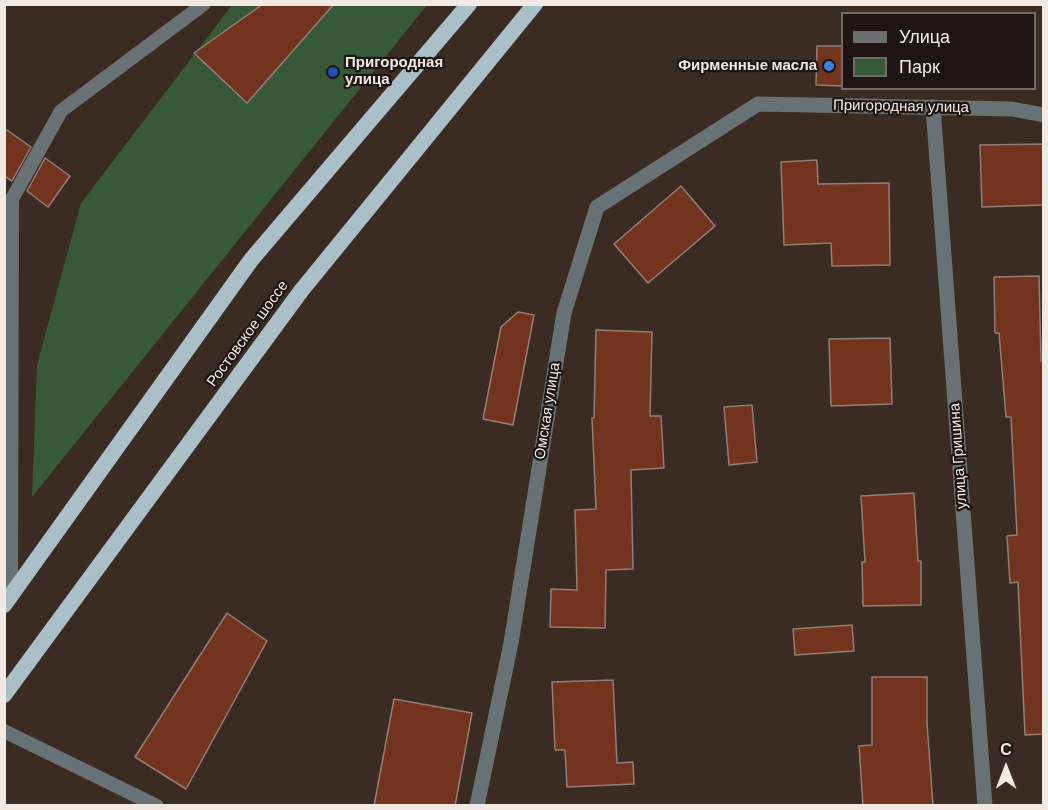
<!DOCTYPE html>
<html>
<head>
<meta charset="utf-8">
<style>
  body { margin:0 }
  #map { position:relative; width:1048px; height:810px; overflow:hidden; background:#3a2b23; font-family:"DM Sans",sans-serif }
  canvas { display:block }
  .frame { position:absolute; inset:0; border:6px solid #f3e9e4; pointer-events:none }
  .legend { position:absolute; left:841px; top:12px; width:195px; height:78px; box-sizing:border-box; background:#1c1512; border:2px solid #726a66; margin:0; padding:8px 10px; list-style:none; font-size:18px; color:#f3e9e4 }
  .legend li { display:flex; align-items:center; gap:12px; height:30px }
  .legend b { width:30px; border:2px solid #726a66 }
  .north { position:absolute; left:976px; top:738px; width:60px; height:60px; -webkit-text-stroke:4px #1c1512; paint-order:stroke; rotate:0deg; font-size:16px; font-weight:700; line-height:24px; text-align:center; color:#f3e9e4 }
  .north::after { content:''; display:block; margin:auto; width:21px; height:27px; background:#f3e9e4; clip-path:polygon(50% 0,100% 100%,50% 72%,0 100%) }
</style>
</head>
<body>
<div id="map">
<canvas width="1048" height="810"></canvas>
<div class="frame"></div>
<ul class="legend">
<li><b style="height:8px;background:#687174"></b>Улица</li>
<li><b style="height:16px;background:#375937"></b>Парк</li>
</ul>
<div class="north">С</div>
</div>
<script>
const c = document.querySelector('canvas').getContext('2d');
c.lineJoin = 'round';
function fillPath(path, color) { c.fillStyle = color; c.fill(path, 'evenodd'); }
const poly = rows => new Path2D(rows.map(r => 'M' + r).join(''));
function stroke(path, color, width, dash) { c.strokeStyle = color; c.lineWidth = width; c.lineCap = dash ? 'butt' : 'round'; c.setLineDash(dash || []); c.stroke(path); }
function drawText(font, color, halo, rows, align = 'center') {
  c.font = font + ' "DM Sans",sans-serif'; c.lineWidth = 4.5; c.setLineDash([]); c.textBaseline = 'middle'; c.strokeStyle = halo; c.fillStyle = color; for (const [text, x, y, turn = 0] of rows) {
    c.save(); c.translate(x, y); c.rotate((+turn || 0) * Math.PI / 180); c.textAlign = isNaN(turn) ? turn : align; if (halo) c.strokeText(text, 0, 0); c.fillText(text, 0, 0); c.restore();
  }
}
fillPath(poly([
  [232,5,427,5,32,497,37,365,81,203]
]), '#375937');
const building = poly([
  [263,4,334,4,247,103,194,53,263,4],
  [817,46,843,46,843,86,816,85,817,46],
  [4,128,31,147,12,181,4,176,4,128],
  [1044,144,1044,205,982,207,980,145,1044,144],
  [45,158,70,176,48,207,27,191,45,158],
  [817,160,818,184,889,183,890,265,832,266,831,243,784,245,781,162,817,160],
  [681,186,715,226,648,283,614,244,681,186],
  [1039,276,1041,361,1044,361,1044,734,1025,735,1018,582,1010,583,1007,536,1017,535,1011,417,1006,417,999,333,995,333,994,277,1039,276],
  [518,312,534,315,513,425,483,419,501,327,518,312],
  [596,330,652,332,650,416,661,416,664,468,631,470,633,569,606,570,605,628,550,627,551,589,577,590,575,510,596,509,592,418,594,418,596,330],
  [890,338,892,404,831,406,829,339,890,338],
  [752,405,757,462,729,465,724,407,752,405],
  [914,493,918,561,921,561,921,605,863,606,862,562,865,562,861,496,914,493],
  [227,613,267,641,186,789,135,757,227,613],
  [852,625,854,651,795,655,793,629,852,625],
  [872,677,927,677,927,723,933,806,863,806,859,746,872,745,872,677],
  [613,680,617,763,633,762,634,784,567,787,565,750,555,750,552,682,613,680],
  [394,699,472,713,455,806,374,806,394,699]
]);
fillPath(building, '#73341f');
stroke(building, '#927e78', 1.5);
stroke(poly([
  [11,596,12,199,61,111,204,4],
  [4,731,157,806]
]), '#687174', 14);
stroke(poly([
  [933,107,985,806],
  [477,806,511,643,564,313,597,207,758,104,1012,109,1044,115]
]), '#687174', 15);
stroke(poly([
  [4,605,251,260,469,4],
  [4,695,301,291,535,4]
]), '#abc0c6', 16);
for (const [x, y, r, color] of [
  [829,66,6,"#3f7fe0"],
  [333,72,6,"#1a4fb4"]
]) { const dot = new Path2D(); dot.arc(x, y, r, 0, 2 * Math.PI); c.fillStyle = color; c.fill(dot); stroke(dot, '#1c1512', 2); }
drawText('bold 15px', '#f3e9e4', '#1c1512', [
  ["Пригородная",345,63],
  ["улица",345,80],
  ["Фирменные масла",817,66,"right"]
], 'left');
drawText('15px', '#f3e9e4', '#1c1512', [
  ["Пригородная улица",901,107,1],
  ["Ростовское шоссе",248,334,-54],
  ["Омская улица",548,411,-81],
  ["улица Гришина",959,456,-94]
]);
</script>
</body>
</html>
